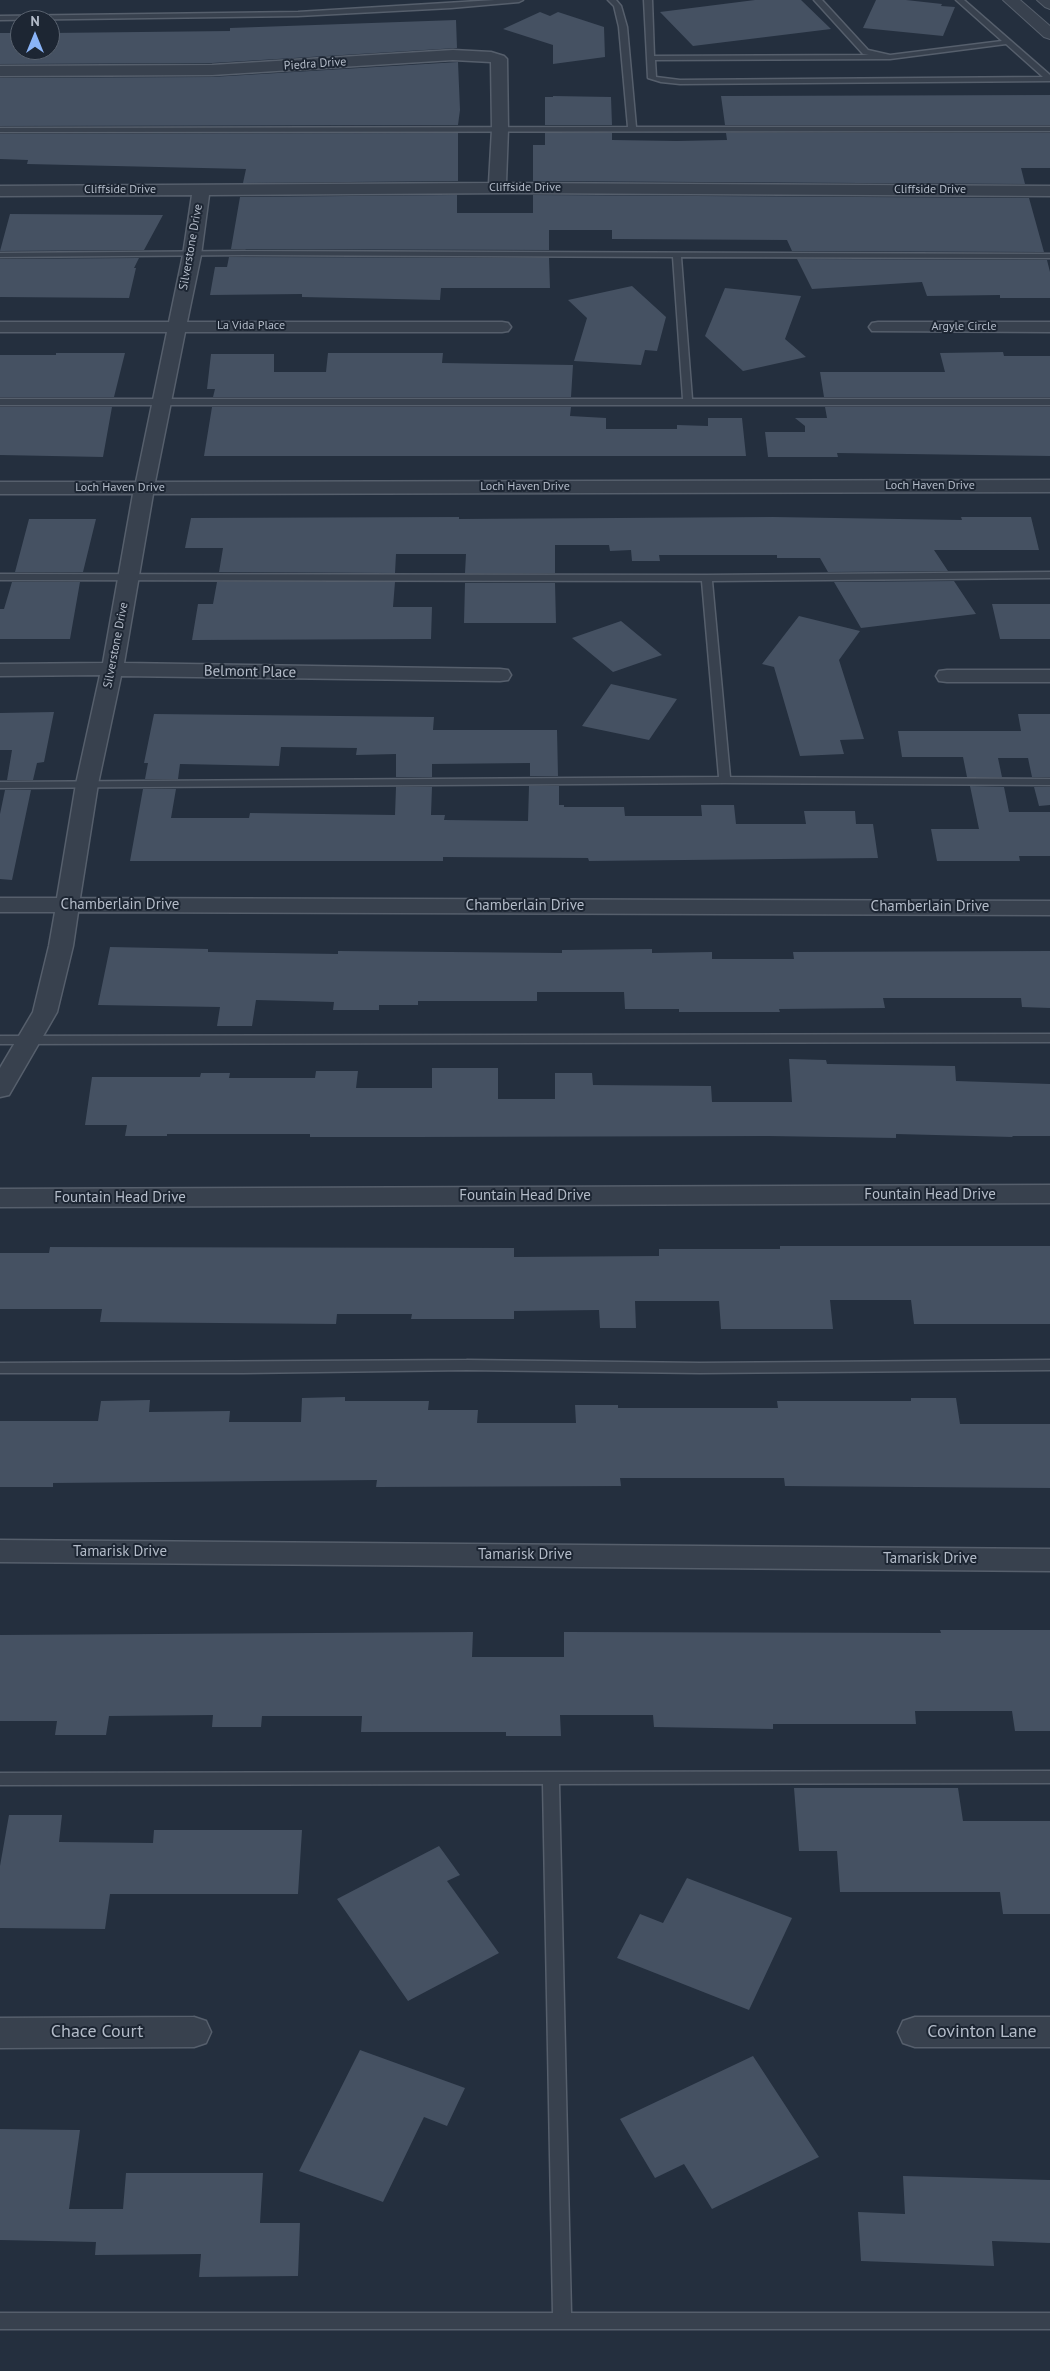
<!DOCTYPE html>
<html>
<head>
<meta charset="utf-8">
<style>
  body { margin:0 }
  #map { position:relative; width:1050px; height:2371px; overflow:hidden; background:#242f3e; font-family:"PT Sans",sans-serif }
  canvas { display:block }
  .north { position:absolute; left:10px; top:10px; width:50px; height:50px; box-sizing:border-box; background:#1d2633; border:1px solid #59626f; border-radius:50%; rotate:0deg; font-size:14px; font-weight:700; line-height:20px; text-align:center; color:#b4bcc9 }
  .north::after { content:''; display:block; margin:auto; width:18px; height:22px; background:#8ab4f8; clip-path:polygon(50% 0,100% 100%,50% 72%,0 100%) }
</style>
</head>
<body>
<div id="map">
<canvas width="1050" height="2371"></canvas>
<div class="north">N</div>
</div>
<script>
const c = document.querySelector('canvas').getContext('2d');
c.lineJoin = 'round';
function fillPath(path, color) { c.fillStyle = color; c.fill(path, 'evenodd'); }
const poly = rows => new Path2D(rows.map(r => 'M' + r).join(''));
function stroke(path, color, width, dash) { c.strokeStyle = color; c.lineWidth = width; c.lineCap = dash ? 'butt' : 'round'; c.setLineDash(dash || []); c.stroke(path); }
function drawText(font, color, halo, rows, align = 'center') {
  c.font = font + ' "PT Sans",sans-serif'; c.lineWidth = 4; c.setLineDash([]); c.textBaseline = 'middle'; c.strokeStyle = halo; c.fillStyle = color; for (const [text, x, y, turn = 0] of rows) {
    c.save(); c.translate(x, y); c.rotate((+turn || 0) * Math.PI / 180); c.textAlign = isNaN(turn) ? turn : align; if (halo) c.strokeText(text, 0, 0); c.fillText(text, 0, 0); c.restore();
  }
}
fillPath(poly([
  [755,0,801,0,831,29,693,46,660,12],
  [876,0,906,0,942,4,941,6,955,7,943,36,863,28],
  [540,12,550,16,558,12,604,27,605,57,553,64,553,45,503,29],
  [456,20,457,48,212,63,0,64,0,33,20,33,20,50,50,50,50,33,230,31,230,28],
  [458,62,460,110,458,125,0,126,0,78,212,77],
  [1050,95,1050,125,725,125,721,96],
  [553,96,611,97,612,125,545,125,545,97,553,97],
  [458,133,458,181,243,183,246,169,27,164,28,160,0,159,0,134],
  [545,133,612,133,612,140,677,141,727,140,726,133,1050,133,1050,168,1021,168,1025,184,533,181,533,145,545,145],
  [457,195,457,213,533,213,533,195,1029,198,1044,252,792,251,787,240,612,239,612,230,549,230,549,250,231,249,240,197],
  [10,214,163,215,144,250,0,251],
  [229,257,549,258,550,288,441,288,440,300,302,297,302,294,210,295,215,267,227,267],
  [139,258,134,268,136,268,129,298,0,297,0,259],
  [797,259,1047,260,1050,272,1050,298,1000,298,1000,295,927,296,922,282,812,289],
  [632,286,666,317,657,351,645,350,641,365,574,361,587,318,568,300],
  [725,288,801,296,785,339,806,357,743,371,705,336],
  [1003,352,1004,356,1050,356,1050,397,824,397,820,372,945,372,940,353],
  [56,353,125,353,114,397,0,397,0,355,56,355],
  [328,353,443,353,442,363,573,365,571,397,213,397,215,389,207,389,211,354,274,354,274,372,326,372],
  [0,407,112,407,103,457,0,455],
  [212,407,571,407,570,416,606,418,606,429,677,429,677,425,708,426,708,418,742,418,746,456,204,456],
  [825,407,1050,407,1050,456,837,453,838,457,768,457,765,432,805,432,805,426,795,418,827,418],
  [459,517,459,519,773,517,962,520,961,517,1031,517,1039,550,934,550,948,571,828,572,820,558,777,558,777,555,659,555,660,561,632,561,631,550,610,551,609,545,555,545,555,573,465,573,466,554,396,554,395,573,219,572,223,548,185,548,191,518],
  [29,519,96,519,83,572,15,572],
  [954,581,976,614,861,628,834,582],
  [12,582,80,582,70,639,0,639,0,609,4,609],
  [217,582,395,582,393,607,432,607,431,639,192,640,198,604,213,604],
  [465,583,555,583,556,623,464,623],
  [992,604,1050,604,1050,639,1000,639],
  [799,616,860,631,839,660,864,739,840,740,844,754,800,756,774,667,762,664],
  [621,621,662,655,613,672,572,638],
  [611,684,677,699,649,740,582,726],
  [54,712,44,762,37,763,33,780,7,780,12,750,0,750,0,713],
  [154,714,434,717,433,730,557,730,558,776,530,776,530,763,432,764,432,777,396,777,396,754,356,755,357,748,281,747,279,766,180,764,178,779,145,779,148,763,144,763],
  [1018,714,1050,714,1050,777,1032,777,1028,758,998,758,1002,777,967,777,963,757,902,757,898,731,1021,731],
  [529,786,559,786,559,805,564,805,564,807,624,807,625,816,702,816,701,805,734,805,736,824,806,824,804,811,855,811,856,824,873,824,878,858,589,861,588,858,443,857,443,861,130,861,143,789,176,789,171,818,249,818,250,813,395,815,396,787,432,787,431,815,445,815,444,820,528,821],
  [970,786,1004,787,1009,812,1050,812,1050,856,1019,856,1020,861,937,861,931,829,979,829],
  [1034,787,1050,787,1050,805,1039,806],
  [5,790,31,790,12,880,0,879,0,814],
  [110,947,208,949,208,952,338,954,338,951,562,953,562,950,652,949,652,953,712,952,712,959,794,959,793,952,1050,951,1050,1008,1022,1007,1021,998,883,998,885,1008,779,1009,780,1012,679,1012,679,1009,625,1009,624,992,537,992,537,1001,418,1001,418,1005,379,1005,379,1010,333,1010,334,1002,256,1000,252,1026,217,1026,220,1007,98,1005],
  [789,1059,826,1060,827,1064,955,1066,956,1081,1050,1084,1050,1136,1012,1136,1013,1137,896,1134,896,1138,768,1136,412,1137,310,1137,310,1134,167,1134,167,1136,125,1136,127,1125,85,1125,92,1077,200,1077,201,1073,230,1073,229,1078,315,1078,316,1071,358,1071,356,1088,432,1088,432,1068,498,1068,498,1099,555,1099,555,1073,592,1073,593,1085,711,1086,712,1102,792,1102],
  [780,1246,1050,1246,1050,1324,914,1324,911,1300,830,1300,833,1329,721,1329,719,1301,635,1301,636,1328,600,1328,599,1310,514,1311,514,1319,411,1319,412,1314,337,1314,336,1324,100,1322,102,1309,0,1309,0,1253,49,1253,50,1247,514,1248,514,1257,659,1256,659,1249,780,1249],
  [345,1397,345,1401,429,1401,428,1410,478,1410,477,1423,576,1423,575,1405,618,1405,618,1408,778,1408,777,1401,911,1401,911,1398,956,1398,960,1424,1050,1424,1050,1488,785,1486,784,1478,620,1478,621,1486,376,1487,377,1480,53,1483,53,1487,0,1487,0,1421,98,1421,101,1401,150,1400,149,1412,230,1411,229,1422,301,1422,302,1398],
  [940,1630,1050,1630,1050,1731,1015,1731,1012,1711,915,1711,916,1724,773,1724,773,1729,654,1727,653,1715,560,1715,561,1736,506,1736,506,1732,361,1732,362,1716,262,1716,261,1727,212,1727,213,1715,109,1716,106,1735,55,1735,57,1721,0,1721,0,1635,473,1632,472,1657,564,1657,564,1632,941,1633],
  [794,1788,958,1788,963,1821,1050,1821,1050,1914,1003,1914,1000,1892,840,1892,837,1851,799,1851],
  [9,1815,62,1815,59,1842,153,1843,154,1830,302,1830,298,1894,110,1894,105,1929,0,1928,0,1866],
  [439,1846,460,1875,447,1881,499,1953,408,2001,337,1899],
  [687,1878,792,1918,749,2010,617,1958,640,1914,663,1923],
  [360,2050,465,2088,447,2126,424,2117,383,2202,299,2171],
  [753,2056,819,2157,712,2209,684,2164,655,2178,620,2119],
  [0,2129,80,2130,69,2209,123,2209,126,2173,263,2173,260,2223,300,2223,298,2276,199,2277,201,2254,95,2255,96,2242,0,2240],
  [903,2176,1050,2180,1050,2243,992,2241,994,2266,861,2261,858,2212,905,2214]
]), '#455162');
const service = poly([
  [495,0,523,0,519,2,451,8,298,16,0,20,0,16,298,12,495,0],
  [608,0,616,0,621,6,627,27,636,127,1050,127,1050,131,0,132,0,128,628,127,619,27,614,6,608,0],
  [644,0,652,0,654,56,869,55,863,54,814,0,822,0,868,50,890,55,1002,41,956,0,964,0,1050,75,1050,81,680,84,661,82,648,78,644,0],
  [1006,44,1043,77,680,80,656,77,655,60,890,59,1006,44],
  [245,251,1050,254,1050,258,681,257,692,399,1050,399,1050,405,0,405,0,399,683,399,673,257,245,255,0,257,0,253,245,251],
  [1050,572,1050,578,712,581,730,777,1050,779,1050,785,725,783,0,788,0,782,719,777,702,581,0,580,0,574,707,575,1050,572],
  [1050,1034,1050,1042,0,1044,0,1036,1050,1034],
  [467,1360,700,1363,1050,1360,1050,1370,700,1373,467,1370,243,1373,0,1373,0,1363,467,1360],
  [1050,1771,1050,1783,559,1784,571,2313,1050,2313,1050,2329,0,2329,0,2313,553,2313,543,1784,0,1785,0,1773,1050,1771]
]);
const minor = poly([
  [453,50,491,52,504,56,507,59,508,129,506,183,1050,186,1050,196,512,193,209,195,201,255,187,322,502,322,508,323,511,327,508,331,502,332,185,332,155,482,1050,480,1050,492,153,494,124,663,500,669,508,670,511,675,508,680,500,681,121,676,98,784,80,898,1050,901,1050,915,78,912,73,946,57,1012,9,1095,0,1097,0,1068,33,1012,49,946,55,912,0,912,0,898,57,898,76,784,100,675,0,676,0,664,103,663,133,494,0,494,0,482,136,482,167,332,0,332,0,322,169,322,183,255,192,195,0,196,0,186,489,183,492,129,491,62,453,60,212,75,0,76,0,66,212,65,453,50],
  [878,322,1050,322,1050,332,872,331,869,327,872,323,878,322],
  [947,670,1050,670,1050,682,947,682,939,681,936,676,939,671,947,670],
  [1050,1185,1050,1203,0,1207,0,1189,1050,1185],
  [0,1540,1050,1549,1050,1571,0,1562,0,1540],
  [194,2017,206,2021,211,2032,206,2043,194,2047,0,2048,0,2018,194,2017],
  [915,2017,1050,2017,1050,2047,915,2047,903,2043,898,2032,903,2021,915,2017]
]);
const tertiary = poly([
  [1003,0,1020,0,1050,26,1050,39,1044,37,1003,0],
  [1037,0,1050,0,1050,9,1045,7,1037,0]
]);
stroke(service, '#565f6c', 3);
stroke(minor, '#565f6c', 3);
stroke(tertiary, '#565f6c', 2);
fillPath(service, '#38414e');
fillPath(minor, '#38414e');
fillPath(tertiary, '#38414e');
drawText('12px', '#b4bcc9', '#1d2633', [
  ["Piedra Drive",315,64,-4],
  ["Cliffside Drive",525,188],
  ["Cliffside Drive",120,190],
  ["Cliffside Drive",930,190],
  ["Silverstone Drive",191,247,-80],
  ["La Vida Place",251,326],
  ["Argyle Circle",964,327],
  ["Loch Haven Drive",930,486],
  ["Loch Haven Drive",525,487],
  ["Loch Haven Drive",120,488],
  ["Silverstone Drive",116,645,-79]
]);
drawText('15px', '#b4bcc9', '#1d2633', [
  ["Belmont Place",250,672,1],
  ["Chamberlain Drive",120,905],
  ["Chamberlain Drive",525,906],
  ["Chamberlain Drive",930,907],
  ["Fountain Head Drive",930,1195],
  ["Fountain Head Drive",525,1196],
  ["Fountain Head Drive",120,1198],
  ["Tamarisk Drive",120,1552],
  ["Tamarisk Drive",525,1555],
  ["Tamarisk Drive",930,1559]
]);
drawText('18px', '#b4bcc9', '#1d2633', [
  ["Chace Court",97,2032],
  ["Covinton Lane",982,2032]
]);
</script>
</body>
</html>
